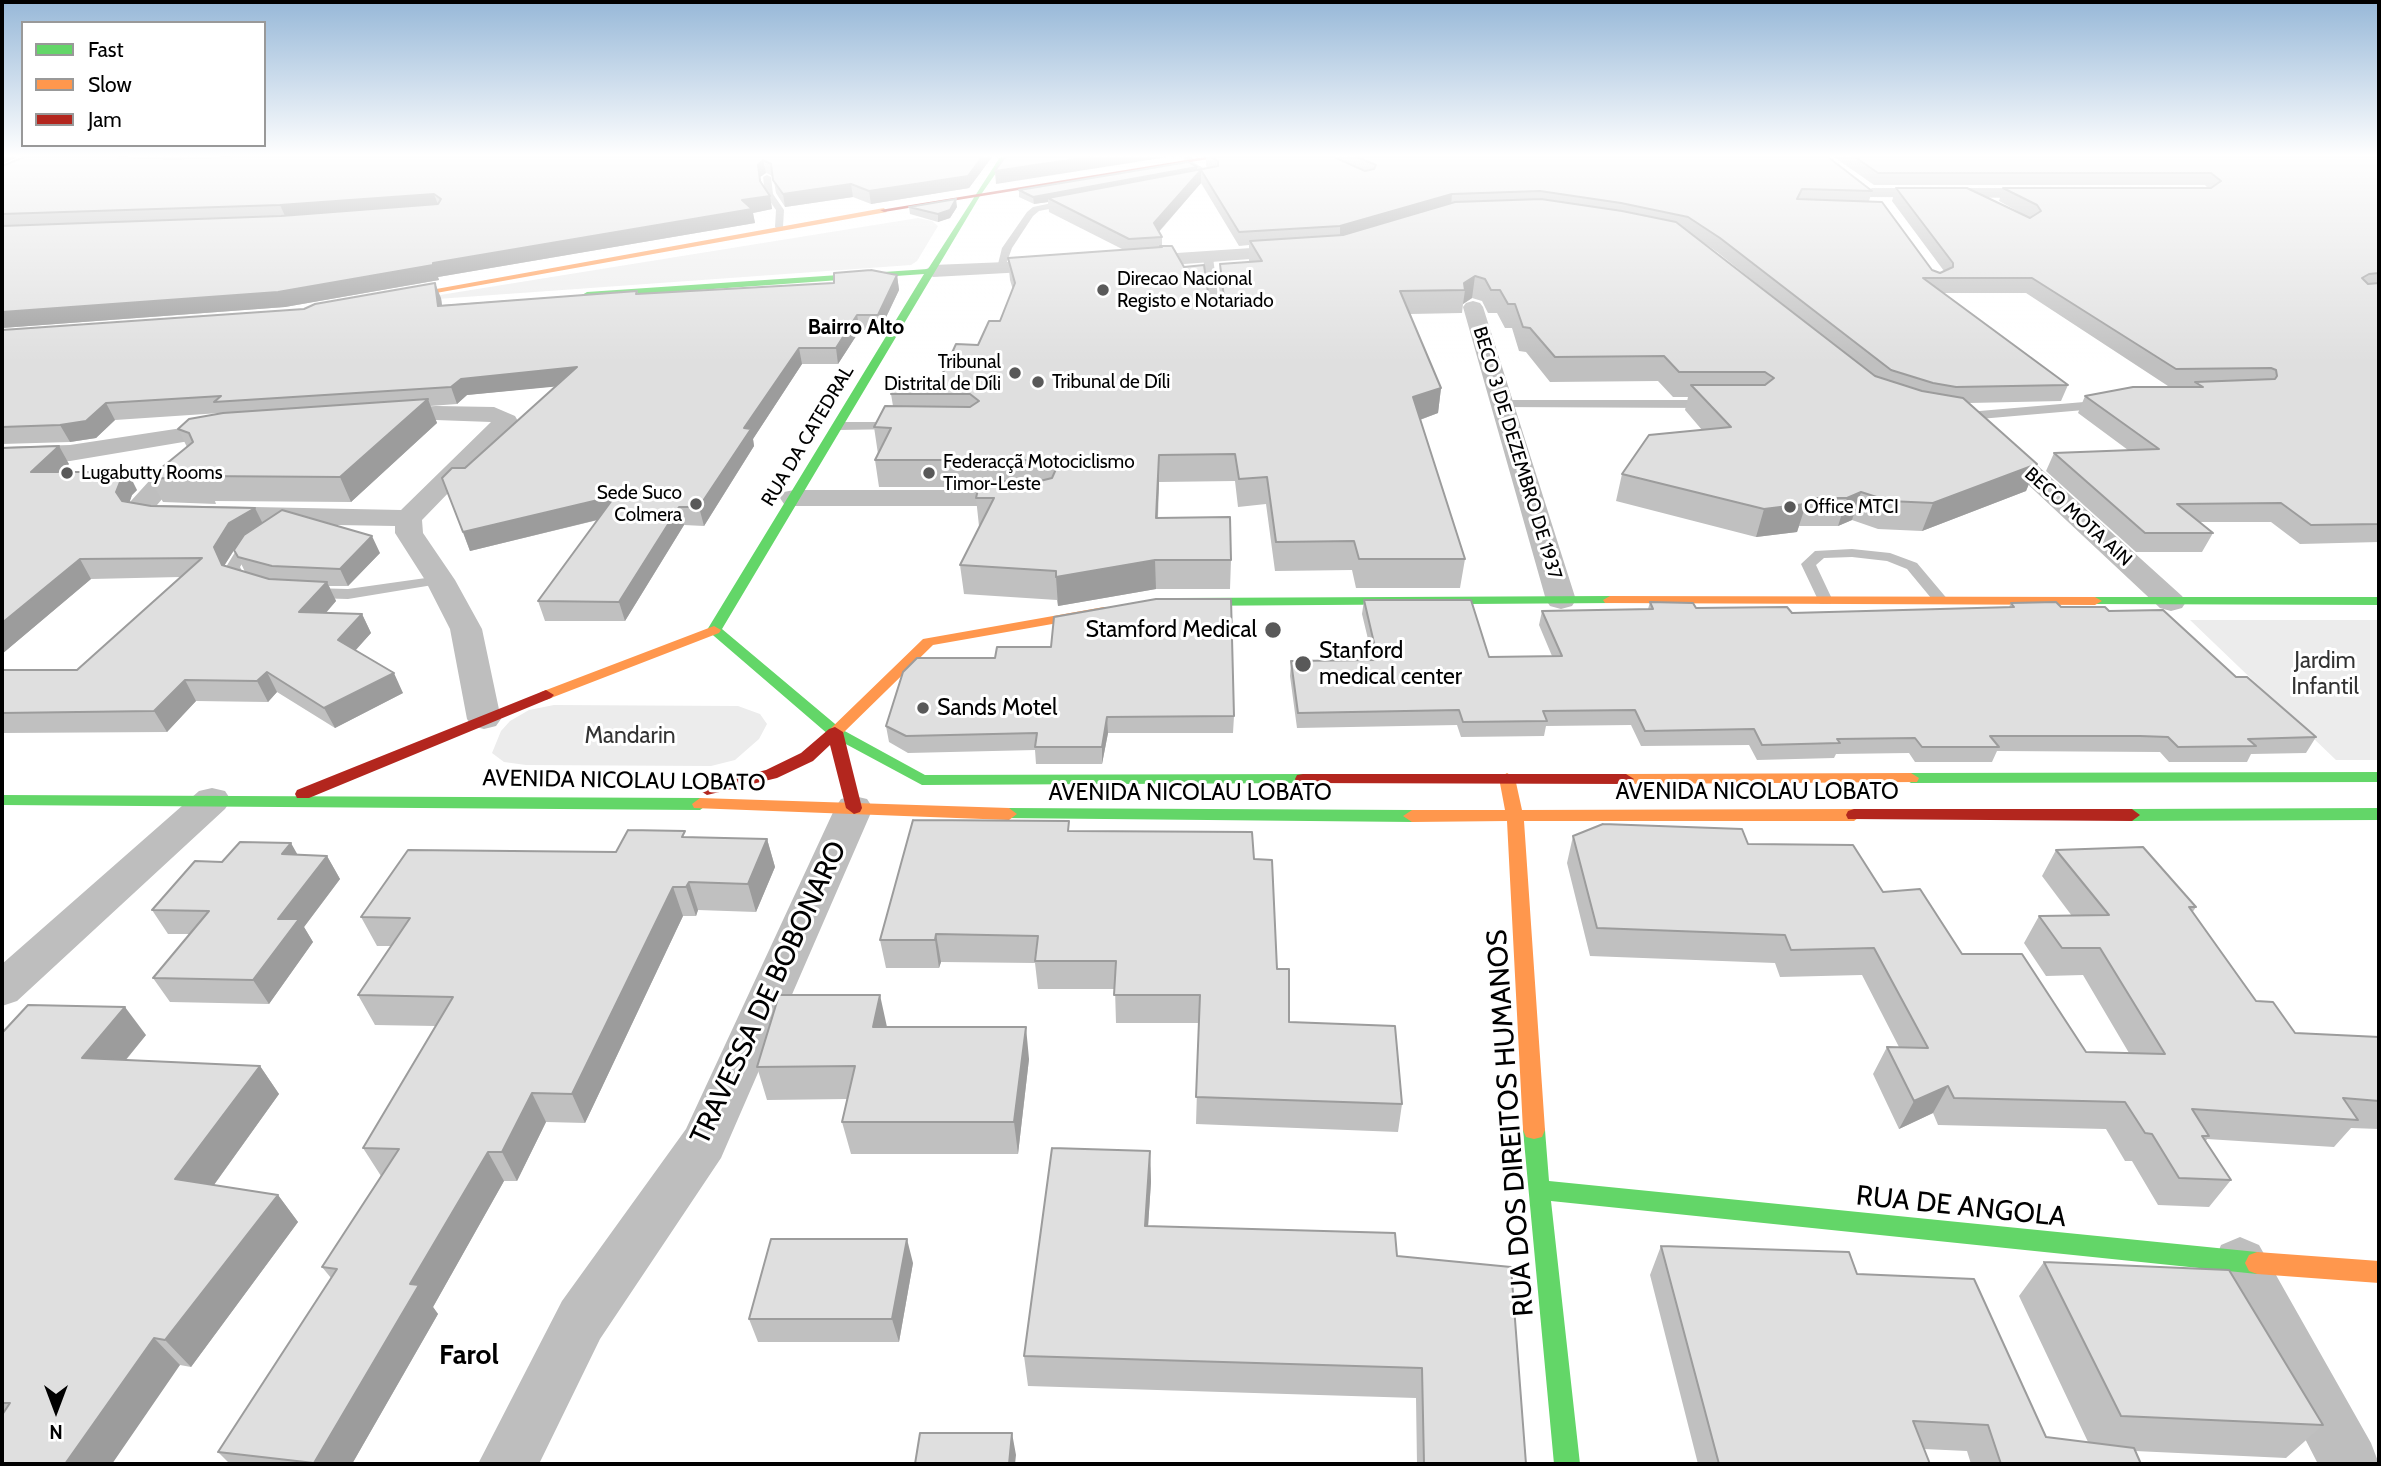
<!DOCTYPE html>
<html>
<head>
<meta charset="utf-8">
<style>
  body { margin:0 }
  #map { position:relative; width:2381px; height:1466px; overflow:hidden; background:#fff; font-family:Cabin,sans-serif }
  canvas { display:block }
  .frame { position:absolute; inset:0; border:4px solid #000; pointer-events:none }
  .legend { position:absolute; left:21px; top:21px; width:245px; height:126px; box-sizing:border-box; background:#fff; border:2px solid #999; margin:0; padding:9px 12px; list-style:none; font-size:21px; color:#000 }
  .legend li { display:flex; align-items:center; gap:14px; height:35px }
  .legend b { width:35px; border:2px solid #999 }
  .north { position:absolute; left:21px; top:1375px; width:70px; height:70px; -webkit-text-stroke:5px #fff; paint-order:stroke; rotate:180deg; font-size:19px; font-weight:700; line-height:28px; text-align:center; color:#000 }
  .north::after { content:''; display:block; margin:auto; width:24px; height:32px; background:#000; clip-path:polygon(50% 0,100% 100%,50% 72%,0 100%) }
</style>
</head>
<body>
<div id="map">
<canvas width="2381" height="1466"></canvas>
<div class="frame"></div>
<ul class="legend">
<li><b style="height:9px;background:#63d668"></b>Fast</li>
<li><b style="height:9px;background:#ff974d"></b>Slow</li>
<li><b style="height:9px;background:#b3261e"></b>Jam</li>
</ul>
<div class="north">N</div>
</div>
<script>
const c = document.querySelector('canvas').getContext('2d');
c.lineJoin = 'round';
function fillPath(path, color) { c.fillStyle = color; c.fill(path, 'evenodd'); }
const poly = rows => new Path2D(rows.map(r => 'M' + r).join(''));
function stroke(path, color, width, dash) { c.strokeStyle = color; c.lineWidth = width; c.lineCap = dash ? 'butt' : 'round'; c.setLineDash(dash || []); c.stroke(path); }
function drawText(font, color, halo, rows, align = 'center') {
  c.font = font + ' Cabin,sans-serif'; c.lineWidth = 6; c.setLineDash([]); c.textBaseline = 'middle'; c.strokeStyle = halo; c.fillStyle = color; for (const [text, x, y, turn = 0] of rows) {
    c.save(); c.translate(x, y); c.rotate((+turn || 0) * Math.PI / 180); c.textAlign = isNaN(turn) ? turn : align; if (halo) c.strokeText(text, 0, 0); c.fillText(text, 0, 0); c.restore();
  }
}
fillPath(poly([
  [918,218,932,221,938,226,917,261,911,265,437,299,440,295],
  [2190,620,2379,620,2379,760,2336,760],
  [554,705,738,706,760,714,767,724,759,739,735,760,711,766,526,765,504,762,492,753,501,731,510,721,529,710]
]), '#ececec');
fillPath(poly([
  [1184,157,1192,157,1191,161,1217,176,1203,180,1206,175,1184,164,1184,157],
  [767,175,771,177,773,194,784,210,783,227,779,230,775,227,776,210,765,194,763,177,767,175],
  [1071,199,1074,204,1039,211,1033,216,1012,248,1004,270,996,272,1002,248,1027,212,1033,207,1071,199],
  [1208,254,1213,257,1221,322,1216,325,1211,322,1203,257,1208,254],
  [2103,397,2109,401,2107,404,2084,410,1968,420,1962,416,1968,412,2084,402,2103,397],
  [1502,400,1709,400,1715,404,1709,408,1498,407,1498,401,1502,400],
  [896,422,900,423,900,429,838,430,832,426,838,422,896,422],
  [254,538,261,542,251,550,240,567,245,577,257,583,250,587,234,583,226,567,240,544,254,538],
  [1852,549,1890,553,1917,563,1949,601,1946,604,1936,604,1907,569,1887,561,1852,557,1824,558,1816,565,1833,601,1830,604,1820,604,1801,564,1815,551,1852,549],
  [440,576,447,580,445,583,348,599,312,598,304,593,312,588,348,589,440,576]
]), '#bebebe');
fillPath(poly([
  [1872,188,2050,188,2058,193,2050,198,1866,197,1864,193,1872,188],
  [1296,245,1305,251,1303,255,1132,268,1122,262,1132,256,1296,245],
  [1055,260,1065,266,1062,270,933,277,923,271,933,265,1055,260],
  [1473,301,1480,303,1483,307,1576,600,1572,606,1561,609,1550,606,1546,600,1463,307,1466,303,1473,301],
  [436,406,494,407,515,416,518,421,422,520,423,533,455,580,482,629,501,719,496,726,484,729,472,726,467,719,450,629,425,580,395,533,395,526,161,522,133,517,129,511,130,502,150,480,173,464,177,458,186,455,199,458,203,464,168,492,157,505,401,510,491,422,436,420,385,423,376,421,373,416,376,411,385,409,436,406],
  [228,421,237,423,240,428,237,433,70,461,2,463,2,447,70,445,228,421],
  [1998,435,2007,438,2182,596,2186,602,2182,608,2171,611,2160,608,1989,448,1985,443,1989,438,1998,435],
  [794,490,1025,490,1035,492,1039,498,1035,504,1025,506,794,506,784,504,780,498,784,492,794,490],
  [212,788,225,791,231,800,225,809,17,1001,2,1006,2,964,199,791,212,788],
  [854,796,867,799,873,808,721,1158,600,1339,539,1464,478,1464,562,1301,686,1129,835,808,841,799,854,796],
  [2240,1237,2259,1245,2371,1443,2379,1464,2318,1464,2214,1262,2221,1245,2240,1237]
]), '#bebebe');
fillPath(poly([
  [1000,157,1007,157,980,196,722,629,841,729,925,775,1303,774,1309,775,1311,779,1309,783,922,785,829,735,707,630,924,274,587,298,582,295,587,292,928,269,1000,157],
  [1610,596,1617,600,1615,603,1177,606,1170,602,1177,598,1610,596],
  [2095,597,2379,597,2379,605,2090,604,2088,601,2090,598,2095,597],
  [2379,772,2379,782,1911,783,1903,778,1911,773,2379,772],
  [2,795,700,798,708,804,700,810,2,805,2,795],
  [1009,808,1412,810,1421,816,1412,822,1003,818,1001,814,1009,808],
  [2379,808,2379,820,2132,821,2124,815,2132,809,2379,808],
  [1534,1121,1542,1123,1545,1130,1549,1181,2257,1252,2265,1255,2269,1263,2265,1271,2257,1274,1551,1201,1580,1464,1554,1464,1523,1130,1526,1123,1534,1121]
]), '#63d668');
fillPath(poly([
  [884,208,887,212,386,302,381,299,884,208],
  [1610,596,2095,597,2102,601,2095,605,1605,603,1603,600,1610,596],
  [1104,607,1111,611,1109,614,933,645,841,735,835,737,827,732,923,639,1104,607],
  [714,626,721,630,719,633,551,698,546,700,538,695,541,692,714,626],
  [1507,773,1515,778,1522,810,1854,809,1862,815,1854,821,1524,821,1545,1130,1542,1137,1534,1139,1526,1137,1523,1130,1507,821,1412,822,1403,816,1412,810,1505,810,1499,778,1507,773],
  [1911,773,1919,778,1917,782,1626,784,1618,779,1626,774,1911,773],
  [700,798,1009,808,1017,814,1009,820,694,808,692,804,700,798],
  [2257,1252,2379,1261,2379,1283,2257,1274,2249,1271,2245,1263,2249,1255,2257,1252]
]), '#ff974d');
fillPath(poly([
  [1205,157,1221,157,884,212,880,210,1205,157],
  [546,690,554,695,551,698,309,798,297,798,295,794,297,790,546,690],
  [835,727,843,732,862,808,860,812,854,814,846,808,830,745,813,761,777,778,707,795,699,790,701,786,766,770,801,753,829,729,835,727],
  [1303,774,1626,774,1634,779,1626,784,1297,783,1295,779,1297,775,1303,774],
  [1854,809,2132,809,2140,815,2132,821,1848,819,1846,815,1848,811,1854,809]
]), '#b3261e');
fillPath(poly([
  [24,157,992,157,969,188,871,204,853,197,785,207,776,193,773,176,766,173,760,177,761,183,770,196,772,209,753,213,755,223,438,277,439,280,285,307,2,328,2,166],
  [1206,157,1828,157,1872,191,1869,201,1932,270,1940,273,1944,271,1892,201,1896,188,2030,218,1999,201,2003,188,2208,188,2205,185,1874,185,1834,157,2379,157,2379,542,2300,544,2271,522,2199,522,2213,533,2202,552,2136,552,2046,471,2054,453,2128,450,2078,413,2085,396,2192,387,2193,386,2168,386,2026,293,1943,293,2068,385,2061,401,1969,403,2037,464,2026,491,1922,531,1878,529,1852,520,1838,526,1799,526,1797,532,1756,537,1616,501,1622,474,1702,430,1685,410,1688,397,1673,397,1658,381,1550,382,1526,352,1519,351,1512,328,1505,328,1497,313,1488,313,1482,301,1472,298,1463,304,1462,313,1410,314,1441,388,1438,413,1420,420,1465,559,1460,588,1356,588,1352,570,1275,571,1266,504,1238,507,1235,481,1159,482,1158,518,1231,560,1230,589,1156,589,1058,606,1057,600,964,594,960,565,980,526,979,526,976,498,979,487,879,487,875,460,878,454,874,427,893,406,891,394,937,386,978,345,1000,321,1013,290,1010,280,1008,258,1124,250,1049,212,1048,202,1034,204,1019,197,1019,190,1197,167,1197,170,1208,168,1206,166],
  [1201,183,1239,246,1249,245,1249,262,1220,264,1219,287,1221,301,1218,304,1209,299,1184,267,1162,246,1162,237,1159,232],
  [1697,238,1717,252,1786,307],
  [909,207,957,207,950,218,938,222,910,214],
  [897,275,899,290,880,330,860,330,838,364,802,364,753,439,754,446,704,526,684,525,625,621,545,621,538,601,598,520,470,551,442,478,465,468,556,386,467,395,457,404,430,406,437,423,351,502,215,501,216,504,163,502,149,478,187,447,178,429,220,413,115,420,96,438,70,442,2,444,2,330,304,309,441,298,442,305,637,291,638,294,834,283],
  [2,448,69,464,60,472,137,490,132,495,129,502,151,506,255,508,262,523,380,553,348,586,329,586,336,601,326,613,362,614,371,633,355,650,403,693,335,728,277,692,268,702,196,701,167,732,2,733,2,670,77,670,180,577,91,579,2,654],
  [240,541,238,557,245,572,224,566],
  [1364,600,1489,657,1552,656,1539,625,1542,611,1648,609,1650,602,1696,608,1792,613,2009,607,2011,603,2109,611,2236,677,2316,737,2306,753,2251,754,2247,762,2169,762,2160,752,1997,751,1992,762,1915,762,1909,753,1836,754,1834,758,1757,760,1749,745,1641,746,1631,725,1546,726,1544,736,1461,737,1457,725,1297,728,1290,676,1291,661,1373,660,1362,614],
  [903,672,1234,716,1233,733,1108,733,1102,764,1036,764,1035,750,908,753,889,742,886,726],
  [1070,831,1254,859,1289,1022,1402,1104,1398,1132,1196,1124,1199,1023,1116,1023,1115,989,1038,989,1035,963,941,962,939,968,886,968,880,940],
  [1573,836,1748,844,1883,892,2086,1052,2129,1053,2083,975,2046,976,2024,943,2039,916,2072,916,2042,876,2056,850,2196,907,2192,913,2256,1001,2295,1033,2379,1037,2379,1129,2351,1128,2334,1147,2207,1139,2206,1141,2231,1180,2209,1207,2158,1205,2132,1161,2125,1161,2106,1129,1938,1125,1933,1113,1899,1129,1873,1074,1887,1047,1899,1047,1862,975,1780,977,1775,963,1590,956,1567,863],
  [686,837,767,839,775,867,756,912,698,910,696,916,683,916,585,1123,546,1122,517,1181,504,1181,433,1307,438,1314,352,1464,230,1464,218,1452,331,1278,322,1267,381,1176,363,1148,436,1026,375,1025,358,995,391,946,377,946,361,917,616,852],
  [298,855,327,856,340,879,304,927,313,942,269,1004,170,1002,153,978,190,934,168,934,152,910,222,862],
  [887,1027,1029,1059,1018,1154,851,1154,842,1122,847,1099,767,1100,757,1067],
  [2,1033,146,1035,126,1060,260,1066,279,1094,214,1185,278,1195,298,1222,191,1367,180,1365,2,1464],
  [1150,1151,1151,1182,1148,1226,1397,1256,1526,1464,1417,1464,1416,1398,1028,1386,1024,1356],
  [1661,1246,1857,1274,2046,1437,2088,1442,2019,1296,2044,1262,2323,1425,2286,1458,2135,1451,2141,1464,1971,1464,1967,1451,1924,1449,1930,1464,1698,1464,1650,1275],
  [913,1263,899,1342,758,1342,749,1319]
]), '#c0c0c0');
fillPath(poly([
  [2,157,18,157,2,164],
  [982,157,992,157,969,188,871,204,869,191],
  [1089,157,1168,157,996,184,995,171],
  [763,160,766,173,760,177,762,194,758,165],
  [1197,167,1197,174,1048,198,1048,202,1034,204,1033,197],
  [1201,170,1201,183,1154,237,1154,223],
  [851,184,853,197,785,207,783,194],
  [434,194,439,207,286,218,280,205],
  [1452,194,1451,207,1340,239,1340,226],
  [770,196,772,209,753,213,755,223,438,277,439,280,285,307,2,328,2,312,433,263,742,200],
  [956,199,957,207,950,218,938,222,938,214],
  [897,275,899,290,880,330,878,315],
  [1475,276,1472,298,1463,304,1465,290,1464,283],
  [435,283,441,298,444,321,438,306],
  [857,315,860,330,838,364,836,348],
  [799,348,802,364,753,439,754,446,704,526,699,507,744,428],
  [577,367,582,384,467,395,457,404,451,387,461,379],
  [1441,388,1438,413,1411,423,1413,397],
  [428,399,437,423,351,502,340,477],
  [106,403,115,420,96,438,70,442,60,425],
  [59,446,69,464,41,490,31,472],
  [1159,455,1159,482,1156,546,1156,518],
  [2037,464,2026,491,1922,531,1933,503],
  [128,472,137,490,132,495,127,510,116,492,122,477],
  [1861,492,1852,520,1838,526,1847,498],
  [615,496,621,514,470,551,463,532],
  [1808,498,1797,532,1756,537,1764,509],
  [679,507,684,525,625,621,619,602],
  [255,508,264,526,239,542,224,566,222,565,214,547,229,523],
  [372,536,380,553,348,586,340,569],
  [80,559,91,579,2,654,2,623],
  [1155,560,1156,589,1058,606,1056,577],
  [327,582,336,601,309,632,299,612],
  [362,614,371,633,347,660,338,640],
  [267,672,277,692,268,702,257,681],
  [394,673,403,693,335,728,324,708],
  [185,680,196,701,167,732,154,711],
  [1107,717,1108,733,1102,764,1102,747],
  [767,839,775,867,756,912,748,884],
  [291,843,304,866,282,854],
  [327,856,340,879,304,927,313,942,269,1004,253,980,278,919],
  [689,882,698,910,696,916,686,887],
  [673,887,683,916,585,1123,572,1094],
  [936,934,941,962,939,968,935,940],
  [880,995,887,1027,880,1060,873,1027],
  [125,1007,146,1035,104,1086,82,1058],
  [1026,1027,1029,1059,1018,1154,1014,1122],
  [260,1066,279,1094,198,1207,175,1179],
  [1948,1086,1933,1113,1899,1129,1914,1101],
  [532,1093,546,1122,517,1181,502,1152],
  [1150,1151,1151,1182,1146,1257,1145,1226],
  [488,1152,504,1181,433,1307,438,1314,352,1464,315,1464,314,1463,410,1284],
  [278,1195,298,1222,191,1367,165,1340],
  [907,1239,913,1263,899,1342,892,1319],
  [154,1338,180,1365,112,1464,65,1464],
  [1012,1433,1016,1455,1015,1464,1009,1464]
]), '#9c9c9c');
const building = poly([
  [24,157,114,157,172,159,235,157,982,157,968,176,869,191,851,184,783,194,773,180,771,164,763,160,758,165,760,181,770,196,742,200,752,209,433,263,433,265,278,292,2,312,2,226,281,216,438,204,441,199,434,194,280,205,2,214,2,166,24,157],
  [1005,157,1089,157,995,171,1005,157],
  [1211,157,1334,157,1365,171,1374,169,1376,165,1357,157,1828,157,1872,191,1802,189,1797,199,1882,202,1932,270,1940,273,1953,267,1953,263,1896,188,1967,188,2030,218,2041,211,2037,205,2003,188,2211,188,2221,181,2211,173,1878,173,1855,157,2379,157,2379,273,2369,274,2362,278,2368,284,2379,283,2379,524,2311,525,2281,503,2177,504,2213,533,2145,533,2054,453,2159,449,2085,396,2133,387,2203,387,2195,382,2275,379,2277,376,2276,370,2271,368,2176,369,2032,278,1923,278,2068,385,1956,387,1933,383,1891,370,1720,238,1688,217,1621,203,1540,191,1452,194,1340,226,1239,232,1201,170,1154,223,1162,237,1129,239,1048,198,1218,166,1218,161,1211,157],
  [1188,162,1197,167,1033,197,1019,190,1188,162],
  [956,199,950,210,938,214,909,207,956,199],
  [1541,199,1622,211,1676,222,1875,376,1922,391,1963,398,2037,464,1933,503,1889,501,1861,492,1847,498,1808,498,1805,504,1764,509,1622,474,1649,435,1731,427,1691,385,1765,385,1774,378,1765,372,1679,372,1664,356,1555,357,1530,328,1523,327,1515,304,1508,304,1500,290,1491,290,1485,279,1475,276,1464,283,1465,290,1400,291,1441,388,1413,397,1465,559,1359,559,1354,541,1276,542,1267,477,1239,479,1235,454,1159,455,1156,518,1230,517,1231,560,1155,560,1056,577,1056,571,960,565,994,498,976,498,980,481,1040,481,1052,478,1056,469,1051,462,1040,460,875,460,891,428,874,427,885,406,970,407,979,401,970,394,891,394,896,386,937,386,956,344,978,345,989,321,1000,321,1015,283,1008,258,1162,247,1160,246,1172,246,1184,267,1204,265,1209,299,1218,304,1224,298,1220,264,1262,261,1250,241,1343,235,1455,202,1541,199],
  [871,270,897,275,878,315,857,315,836,348,799,348,744,428,751,429,699,507,679,507,619,602,538,601,615,496,463,532,442,478,452,468,465,468,577,367,461,379,451,387,214,402,221,396,106,403,86,421,60,425,2,427,2,330,304,309,315,304,435,283,438,306,637,291,636,294,834,283,834,273,871,270],
  [428,399,340,477,194,476,204,479,149,478,193,442,189,433,178,429,189,419,223,413,428,399],
  [59,446,31,472,128,472,122,477,116,492,122,501,151,506,255,508,229,523,214,547,222,565,269,579,327,582,299,612,362,614,338,640,394,673,324,708,267,672,257,681,185,680,154,711,2,713,2,670,77,670,202,558,80,559,2,623,2,448,59,446],
  [282,510,372,536,340,569,272,566,238,557,234,550,244,535,282,510],
  [1156,599,1231,599,1234,716,1107,717,1102,747,1035,747,1037,733,906,736,886,726,903,672,917,658,995,658,997,647,1051,647,1054,617,1156,599],
  [1364,600,1471,600,1489,657,1562,656,1542,611,1653,609,1650,602,1693,603,1696,608,1787,607,1792,613,2014,607,2011,603,2056,602,2061,607,2105,607,2109,611,2163,610,2236,677,2247,677,2316,737,2248,739,2256,746,2178,747,2168,737,2140,736,1990,736,1999,747,1922,747,1915,738,1837,739,1840,743,1762,745,1754,729,1645,731,1635,710,1543,711,1547,721,1463,722,1459,710,1298,713,1291,661,1378,660,1364,600],
  [913,820,1069,821,1068,831,1252,832,1254,859,1272,860,1277,969,1289,969,1289,1022,1395,1026,1402,1104,1196,1097,1200,995,1114,995,1116,961,1035,961,1038,936,936,934,935,940,880,940,913,820],
  [1603,824,1742,829,1748,844,1853,845,1883,892,1920,889,1962,954,2022,954,2086,1052,2165,1054,2100,948,2062,948,2039,916,2109,915,2056,850,2143,847,2196,907,2189,907,2256,1001,2273,1002,2295,1033,2379,1037,2379,1101,2343,1098,2358,1120,2192,1109,2209,1136,2202,1136,2231,1180,2179,1178,2152,1134,2145,1133,2125,1102,1954,1098,1948,1086,1914,1101,1887,1047,1928,1048,1874,948,1791,950,1785,935,1597,928,1573,836,1603,824],
  [628,830,685,831,682,837,767,839,748,884,689,882,686,887,673,887,572,1094,532,1093,502,1152,488,1152,410,1284,419,1285,314,1463,218,1452,337,1269,322,1267,399,1149,363,1148,453,997,358,995,410,918,361,917,408,850,616,852,628,830],
  [240,842,291,843,282,854,327,856,278,919,299,919,253,980,153,978,209,911,152,910,195,861,222,862,240,842],
  [779,995,880,995,873,1027,1026,1027,1014,1122,842,1122,855,1066,757,1067,779,995],
  [28,1005,125,1007,82,1058,260,1066,175,1179,278,1195,165,1340,154,1338,65,1464,2,1464,2,1415,10,1403,2,1403,2,1033,28,1005],
  [1052,1148,1150,1151,1145,1226,1395,1233,1397,1256,1511,1267,1526,1464,1424,1464,1422,1368,1024,1356,1052,1148],
  [771,1239,907,1239,892,1319,749,1319,771,1239],
  [1661,1246,1849,1252,1857,1274,1974,1279,2046,1437,2134,1448,2141,1464,2001,1464,1988,1425,1913,1421,1930,1464,1719,1464,1661,1246],
  [2044,1262,2229,1270,2323,1425,2121,1416,2044,1262],
  [920,1433,1012,1433,1009,1464,915,1464,920,1433]
]);
fillPath(building, '#dfdfdf');
stroke(building, '#9c9c9c', 2);
const sky = c.createLinearGradient(0, 0, 0, 362);
sky.addColorStop(0, '#97b8d8');
sky.addColorStop(0.43, '#fff');
sky.addColorStop(1, '#ffffff00');
c.fillStyle = sky;
c.fillRect(0, 0, 2381, 362);
for (const [x, y, r, color] of [
  [1103,290,7,"#595959"],
  [1015,373,7,"#595959"],
  [1038,382,7,"#595959"],
  [67,473,7,"#595959"],
  [929,473,7,"#595959"],
  [696,504,7,"#595959"],
  [1790,507,7,"#595959"],
  [1273,630,9,"#595959"],
  [1303,664,9,"#595959"],
  [923,708,7,"#595959"]
]) { const dot = new Path2D(); dot.arc(x, y, r, 0, 2 * Math.PI); c.fillStyle = color; c.fill(dot); stroke(dot, '#fff', 2.5); }
drawText('19px', '#000', '#fff', [
  ["Direcao Nacional",1117,279],
  ["Registo e Notariado",1117,301],
  ["Tribunal",1001,362,"right"],
  ["Distrital de Díli",1001,384,"right"],
  ["Tribunal de Díli",1052,382],
  ["Federacçã Motociclismo",943,462],
  ["Timor-Leste",943,484],
  ["Lugabutty Rooms",81,473],
  ["Sede Suco",682,493,"right"],
  ["Colmera",682,515,"right"],
  ["Office MTCI",1804,507]
], 'left');
drawText('19px', '#000', '#fff', [
  ["RUA DA CATEDRAL",808,436,-59],
  ["BECO 3 DE DEZEMBRO DE 1937",1517,453,73],
  ["BECO MOTA AIN",2078,517,42]
]);
drawText('bold 21px', '#000', '#fff', [
  ["Bairro Alto",856,328]
]);
drawText('23px', '#000', '#fff', [
  ["Stamford Medical",1257,630,"right"],
  ["Stanford",1319,651],
  ["medical center",1319,677],
  ["Sands Motel",937,708]
], 'left');
drawText('23px', '#333', '#fff', [
  ["Jardim",2325,661],
  ["Infantil",2325,687],
  ["Mandarin",630,736]
]);
drawText('23px', '#000', '#fff', [
  ["AVENIDA NICOLAU LOBATO",624,781,1],
  ["AVENIDA NICOLAU LOBATO",1757,792],
  ["AVENIDA NICOLAU LOBATO",1190,793]
]);
drawText('28px', '#000', '#fff', [
  ["TRAVESSA DE BOBONARO",769,993,-65],
  ["RUA DOS DIREITOS HUMANOS",1511,1123,-94],
  ["RUA DE ANGOLA",1961,1207,6]
]);
drawText('bold 28px', '#000', '#fff', [
  ["Farol",469,1356]
]);
</script>
</body>
</html>
